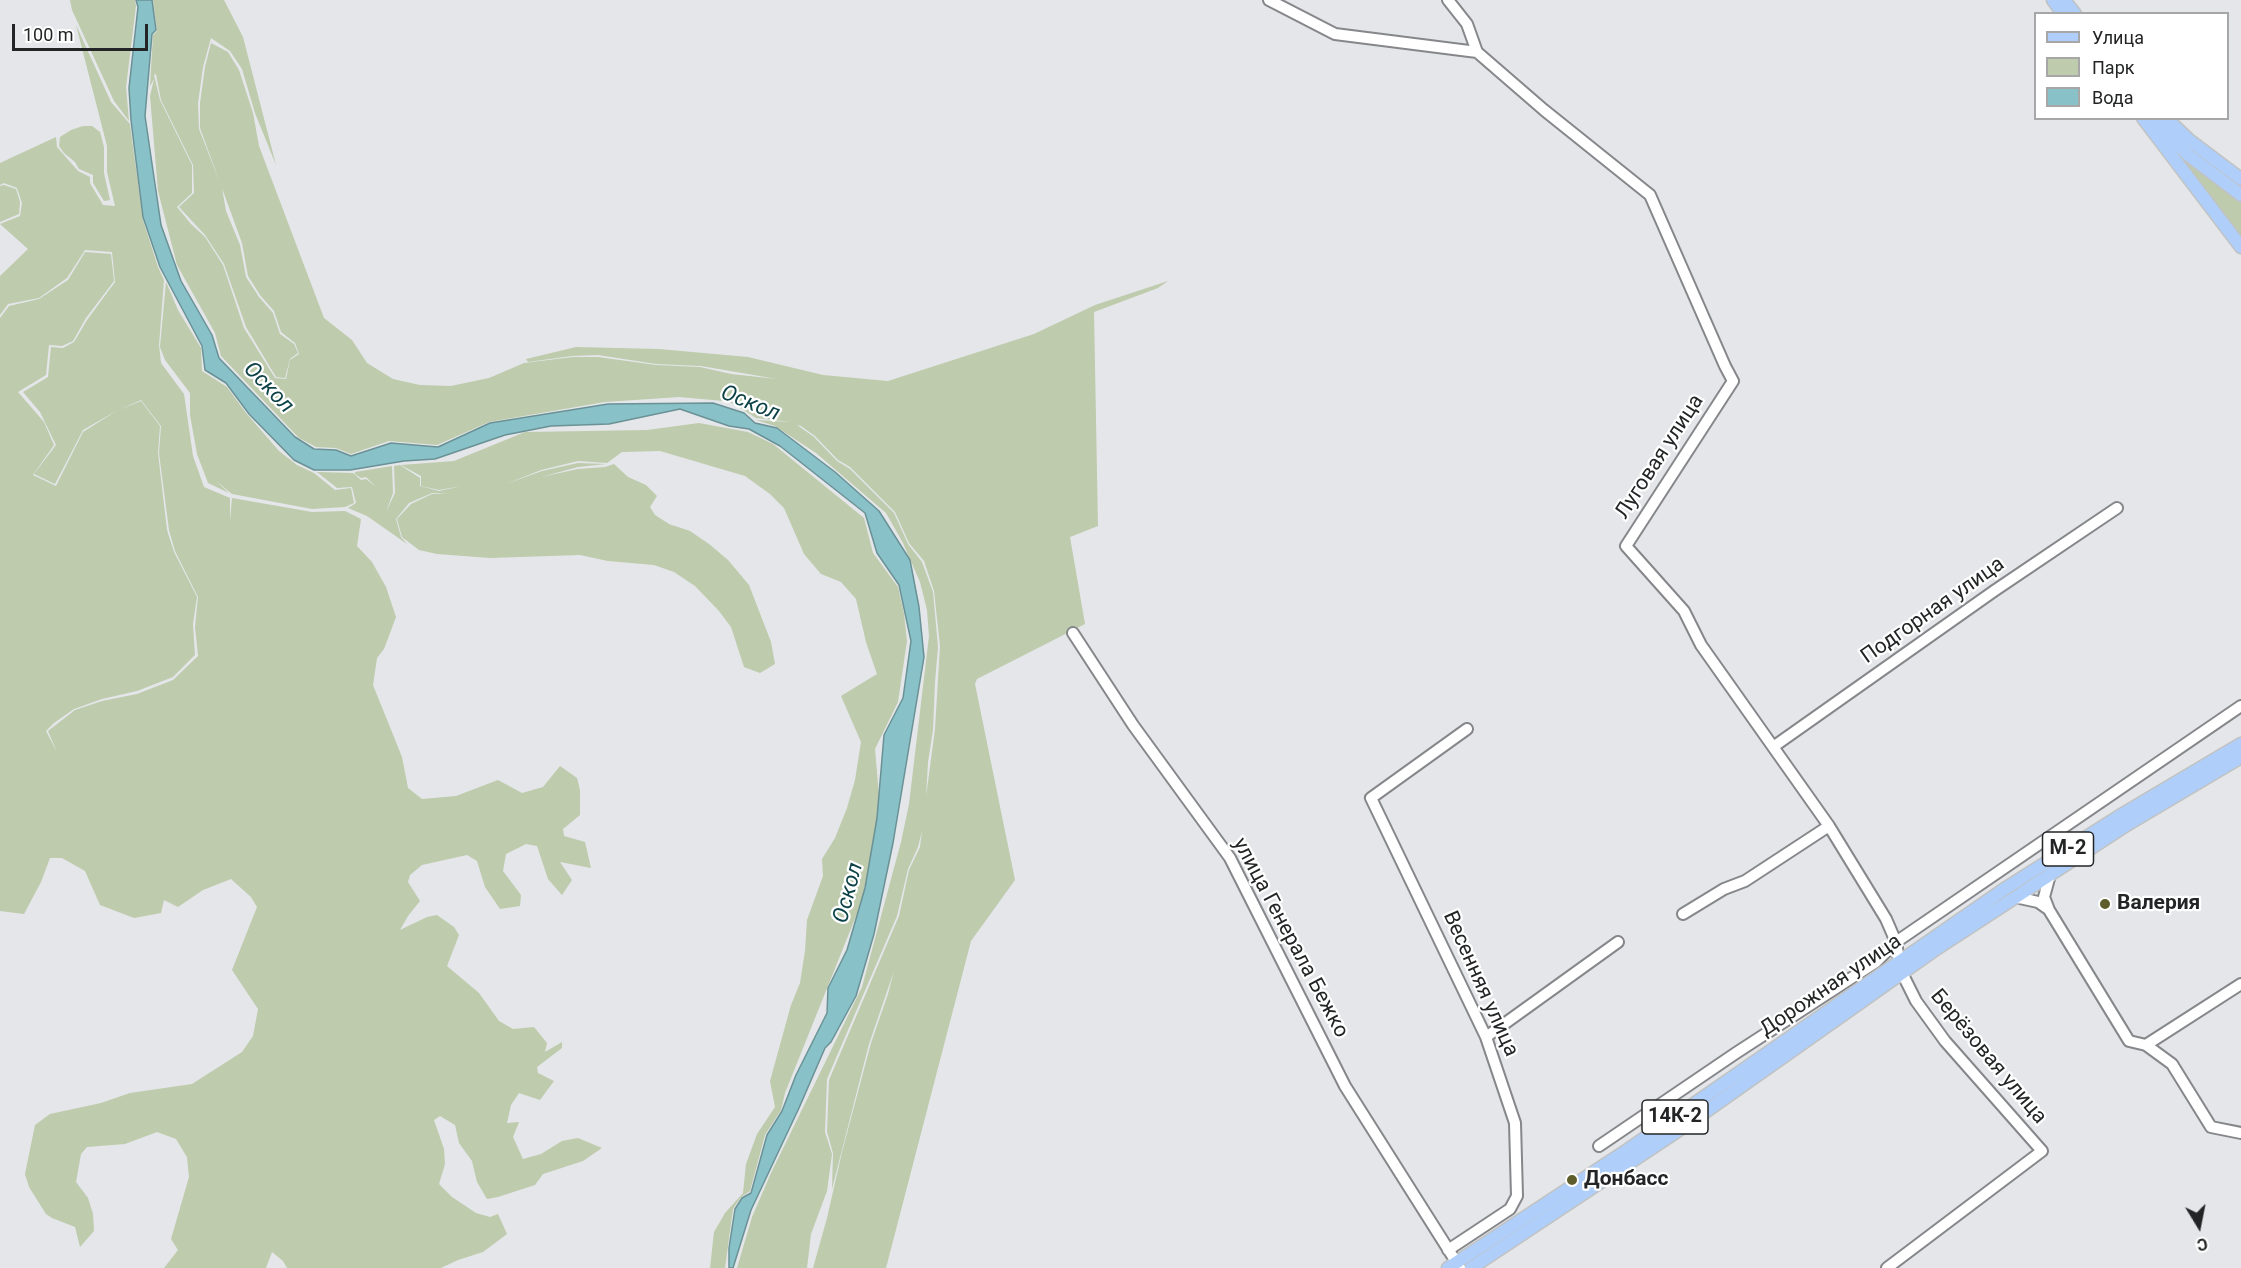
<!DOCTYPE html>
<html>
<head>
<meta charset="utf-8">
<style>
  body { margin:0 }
  #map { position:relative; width:2241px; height:1268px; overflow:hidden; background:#e4e6e9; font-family:Roboto,sans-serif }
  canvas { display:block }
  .legend { position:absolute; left:2034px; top:12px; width:195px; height:108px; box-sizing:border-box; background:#fff; border:2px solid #a7a7a8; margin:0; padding:8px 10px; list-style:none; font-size:18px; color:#232425 }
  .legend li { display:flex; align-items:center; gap:12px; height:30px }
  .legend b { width:30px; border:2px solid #a7a7a8 }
  .north { position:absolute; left:2169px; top:1196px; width:60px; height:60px; -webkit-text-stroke:4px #fff; paint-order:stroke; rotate:170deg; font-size:16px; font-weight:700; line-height:24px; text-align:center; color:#232425 }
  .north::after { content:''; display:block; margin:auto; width:21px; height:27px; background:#232425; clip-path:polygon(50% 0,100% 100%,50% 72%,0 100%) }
  .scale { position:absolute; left:12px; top:24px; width:136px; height:27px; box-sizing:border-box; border:3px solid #232425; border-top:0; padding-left:8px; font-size:18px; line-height:21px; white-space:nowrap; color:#232425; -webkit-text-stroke:4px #fff; paint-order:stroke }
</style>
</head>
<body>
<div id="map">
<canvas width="2241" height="1268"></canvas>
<ul class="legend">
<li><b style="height:8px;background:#afcffa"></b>Улица</li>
<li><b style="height:16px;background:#becbac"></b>Парк</li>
<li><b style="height:16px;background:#88c1c7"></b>Вода</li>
</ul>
<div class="north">С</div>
<div class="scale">100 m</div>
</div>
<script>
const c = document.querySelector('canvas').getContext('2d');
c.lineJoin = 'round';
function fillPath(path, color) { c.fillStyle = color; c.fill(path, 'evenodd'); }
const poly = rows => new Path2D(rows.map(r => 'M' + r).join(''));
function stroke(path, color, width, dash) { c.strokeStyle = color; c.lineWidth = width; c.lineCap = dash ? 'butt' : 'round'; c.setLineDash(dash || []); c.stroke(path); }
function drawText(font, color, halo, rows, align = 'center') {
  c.font = font + ' Roboto,sans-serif'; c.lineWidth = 4.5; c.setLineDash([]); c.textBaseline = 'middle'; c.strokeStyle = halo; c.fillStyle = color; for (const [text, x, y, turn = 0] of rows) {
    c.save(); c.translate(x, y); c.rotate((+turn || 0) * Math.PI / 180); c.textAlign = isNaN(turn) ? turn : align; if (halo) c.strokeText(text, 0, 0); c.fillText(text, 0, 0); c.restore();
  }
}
fillPath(poly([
  [70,0,135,0,136,6,126,87,129,121,114,101,72,10],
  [153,0,224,0,243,37,276,165,255,113,242,69,230,51,211,38,203,67,198,103,199,129,222,188,226,211,240,245,246,277,259,297,273,313,280,334,294,344,298,353,290,359,285,378,276,377,246,327,224,264,205,235,179,207,194,193,193,165,161,100,156,74,154,75,160,100,192,165,192,193,177,207,191,224,205,237,223,265,244,328,275,378,286,379,290,360,299,354,295,343,281,332,274,311,260,295,248,276,242,243,200,128,200,103,205,67,211,43,228,52,239,70,253,113,259,146,324,318,352,340,367,363,393,379,420,385,451,386,489,378,524,363,573,357,598,357,656,365,700,367,731,374,777,379,701,366,656,364,598,355,572,356,528,362,526,359,576,347,659,349,748,357,823,375,888,381,1034,334,1095,305,1168,281,1158,288,1094,312,1098,526,1070,537,1085,624,977,679,975,684,1015,880,971,941,886,1268,813,1268,827,1218,842,1152,871,1043,888,994,894,971,869,1044,832,1189,833,1153,827,1132,829,1080,899,916,909,870,920,847,922,831,918,847,908,869,897,916,827,1079,825,1132,832,1154,827,1191,811,1234,807,1268,737,1268,752,1217,771,1173,862,987,901,842,909,804,929,636,927,610,920,582,903,543,886,513,816,453,775,426,756,420,791,422,756,418,736,405,773,414,724,401,679,397,605,402,489,422,437,445,389,441,351,454,336,448,316,447,299,438,221,356,215,333,177,265,158,191,150,96,154,79,150,86,153,35,157,31],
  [797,425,801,426,815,436,838,460,850,467,895,512,909,543,924,561,934,591,940,646,935,729,926,797,928,762,933,730,935,682,938,647,933,592,922,562,908,544,894,513,850,469,837,461,814,437],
  [76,25,111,102,130,124,143,220,158,267,164,280,159,345,161,363,184,394,193,456,204,487,230,498,230,521,232,498,312,512,345,511,361,519,357,546,372,562,386,587,396,617,384,649,377,658,373,685,402,757,408,788,422,799,456,796,498,780,522,793,543,787,560,766,577,778,580,790,580,815,563,829,564,836,585,842,591,868,560,862,572,880,562,895,548,879,537,846,526,844,506,854,503,871,521,895,520,906,500,909,485,887,477,861,467,855,422,865,410,875,408,882,420,901,408,916,400,930,427,917,437,915,454,927,459,935,447,966,479,993,499,1021,513,1029,534,1027,547,1043,545,1052,562,1042,562,1048,537,1067,538,1073,554,1081,540,1100,519,1093,511,1105,507,1123,519,1122,513,1137,523,1159,541,1154,562,1141,578,1138,602,1148,583,1161,543,1174,535,1185,498,1197,487,1199,477,1182,472,1161,459,1143,455,1125,440,1116,434,1120,444,1149,445,1164,439,1184,452,1197,476,1213,490,1217,498,1214,507,1234,483,1252,458,1260,441,1268,287,1268,283,1261,272,1252,266,1268,164,1268,178,1250,171,1239,189,1177,187,1157,176,1139,157,1132,125,1144,87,1147,81,1154,76,1182,88,1198,93,1214,94,1231,80,1247,75,1227,52,1218,46,1214,29,1187,25,1174,35,1125,50,1114,101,1103,130,1093,192,1084,242,1052,253,1036,258,1009,232,970,257,907,251,897,231,879,203,890,178,907,164,900,161,913,134,918,100,905,85,871,62,858,50,858,41,882,24,914,0,911,0,318,9,306,39,299,68,280,85,252,111,254,114,281,86,318,73,341,62,346,49,345,46,375,18,392,44,422,54,445,33,475,56,486,83,432,118,410,83,430,55,484,34,474,56,445,40,412,23,392,48,377,51,347,63,348,74,342,87,320,115,282,112,252,85,250,67,278,39,298,8,304,0,315,0,276,28,249,0,224,20,216,22,203,17,188,4,183,0,185,0,163,56,137,57,147,78,171,90,177,90,183,103,205,115,206,107,172,107,146],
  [141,400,161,426,159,453,169,530,175,551,198,597,195,627,198,656,173,680,137,694,102,701,75,710,48,731,57,752,46,731,54,723,74,709,102,699,137,691,173,677,195,655,193,624,197,597,174,552,167,530,158,453,160,426,141,401,119,410],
  [83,126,92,126,100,132,104,147,104,173,110,200,104,201,93,183,93,175,79,169,75,162,64,153,59,146,60,137,71,130],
  [2179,156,2241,200,2241,238],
  [4,185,16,189,20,202,19,214,0,222,0,186],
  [166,282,178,310,201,348,202,371,227,387,246,413,279,451,297,465,314,473,335,490,351,488,354,503,345,507,312,509,232,494,215,480,229,493,208,483,197,454,190,415,190,393,165,360,160,347],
  [699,423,748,432,773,444,864,518,873,553,898,587,904,614,907,641,898,702,875,749,880,807,862,901,785,1093,781,1110,765,1135,750,1191,741,1197,733,1209,725,1268,710,1268,714,1232,725,1213,743,1193,746,1164,757,1134,775,1107,770,1081,791,1005,800,983,805,951,807,920,823,876,822,859,835,838,847,808,855,780,861,742,841,696,877,674,866,642,856,599,841,582,821,574,804,554,784,508,770,494,745,476,660,451,622,452,607,463,578,461,541,470,506,484,542,471,578,463,606,464,578,467,541,477,578,469,605,467,614,464,628,477,646,485,657,496,650,507,655,515,669,524,690,531,709,544,728,560,749,585,771,642,775,664,760,673,744,667,731,627,719,611,695,586,674,572,654,565,608,561,580,555,490,558,437,554,419,550,402,537,397,519,411,504,432,494,448,493,432,493,409,503,396,519,401,537,407,544,367,516,348,508,356,503,352,487,337,488,317,472,353,473,361,480,366,479,376,487,366,477,361,478,355,474,355,472,392,466,393,493,386,512,395,493,394,466,400,465,420,478,420,486,439,491,462,486,439,490,421,486,421,476,401,465,454,461,525,432,647,430]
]), '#becbac');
const water = poly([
  [136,0,152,0,156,30,152,34,145,116,161,225,181,281,212,335,219,358,295,437,314,449,336,450,351,456,391,443,438,447,490,423,608,404,713,403,744,413,755,423,777,428,835,472,879,511,910,560,919,607,924,657,893,843,874,934,856,996,831,1042,825,1048,799,1108,751,1210,733,1268,729,1268,729,1248,735,1209,742,1198,751,1193,767,1135,782,1111,796,1075,827,1013,828,988,847,950,865,888,877,818,884,735,903,698,911,641,899,585,877,553,865,513,780,446,749,429,729,426,680,409,609,424,551,426,505,435,435,459,404,461,350,470,314,470,294,460,249,414,226,383,205,370,202,346,160,267,143,217,131,120,129,88,138,7,136,0]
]);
fillPath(water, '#88c1c7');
stroke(water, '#6a9296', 1.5);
const minor = poly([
  [1269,0,1335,34,1477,52],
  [1448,0,1467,24,1477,52,1544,110,1650,195,1725,366,1733,381,1626,546,1684,611,1701,645,1829,826,1886,919,1896,942,1899,961],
  [1073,633,1133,725,1230,858,1345,1086,1460,1268],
  [1773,747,1994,591,2117,508],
  [2050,875,2044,897,2049,910,2129,1041,2146,1045,2172,1064,2211,1127,2241,1133],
  [2015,897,2038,902,2048,909],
  [1683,914,1724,889,1745,881,1829,826],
  [1486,1037,1618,942],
  [2146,1045,2241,984],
  [1599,1146,1736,1053,1876,962,1896,942,2241,706],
  [1448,1250,1510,1209,1517,1196,1515,1123,1486,1037,1371,798,1467,729],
  [1887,1268,2042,1151,1945,1041,1916,1001,1902,973]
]);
const major = poly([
  [2053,0,2063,14],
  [2064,0,2075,14],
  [2143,118,2241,247],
  [2153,118,2187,154,2241,195],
  [2166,118,2189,140,2241,179],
  [1448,1268,1629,1149,2006,888,2118,817,2241,744],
  [1471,1268,1685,1126,1933,951,2128,824,2241,757]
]);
stroke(minor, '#86878a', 14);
stroke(major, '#c1c2c2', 15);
stroke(minor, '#fff', 10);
stroke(major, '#afcffa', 12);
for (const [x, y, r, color] of [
  [2105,904,6,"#5d5e2b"],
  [1572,1180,6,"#5d5e2b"]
]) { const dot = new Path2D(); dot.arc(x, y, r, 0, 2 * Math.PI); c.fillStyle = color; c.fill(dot); stroke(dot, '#fff', 2); }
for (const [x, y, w] of [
  [2068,849,51],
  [1675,1117,66]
]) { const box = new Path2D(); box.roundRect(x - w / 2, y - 17, w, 34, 4.5); c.fillStyle = '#fff'; c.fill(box); stroke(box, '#232425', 1.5); }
drawText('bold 20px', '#232425', null, [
  ["М-2",2068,849],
  ["14К-2",1675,1117]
]);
drawText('21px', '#232425', '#fff', [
  ["Луговая улица",1660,457,-57],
  ["Подгорная улица",1933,611,-35],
  ["улица Генерала Бежко",1290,938,62],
  ["Весенняя улица",1480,984,66],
  ["Дорожная улица",1831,986,-34],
  ["Берёзовая улица",1988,1057,50]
]);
drawText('bold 21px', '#232425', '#fff', [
  ["Валерия",2117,904],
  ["Донбасс",1584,1180]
], 'left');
drawText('italic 22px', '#0d4247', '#fff', [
  ["Оскол",268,388,46],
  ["Оскол",750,404,22],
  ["Оскол",849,893,-75]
]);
</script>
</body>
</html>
